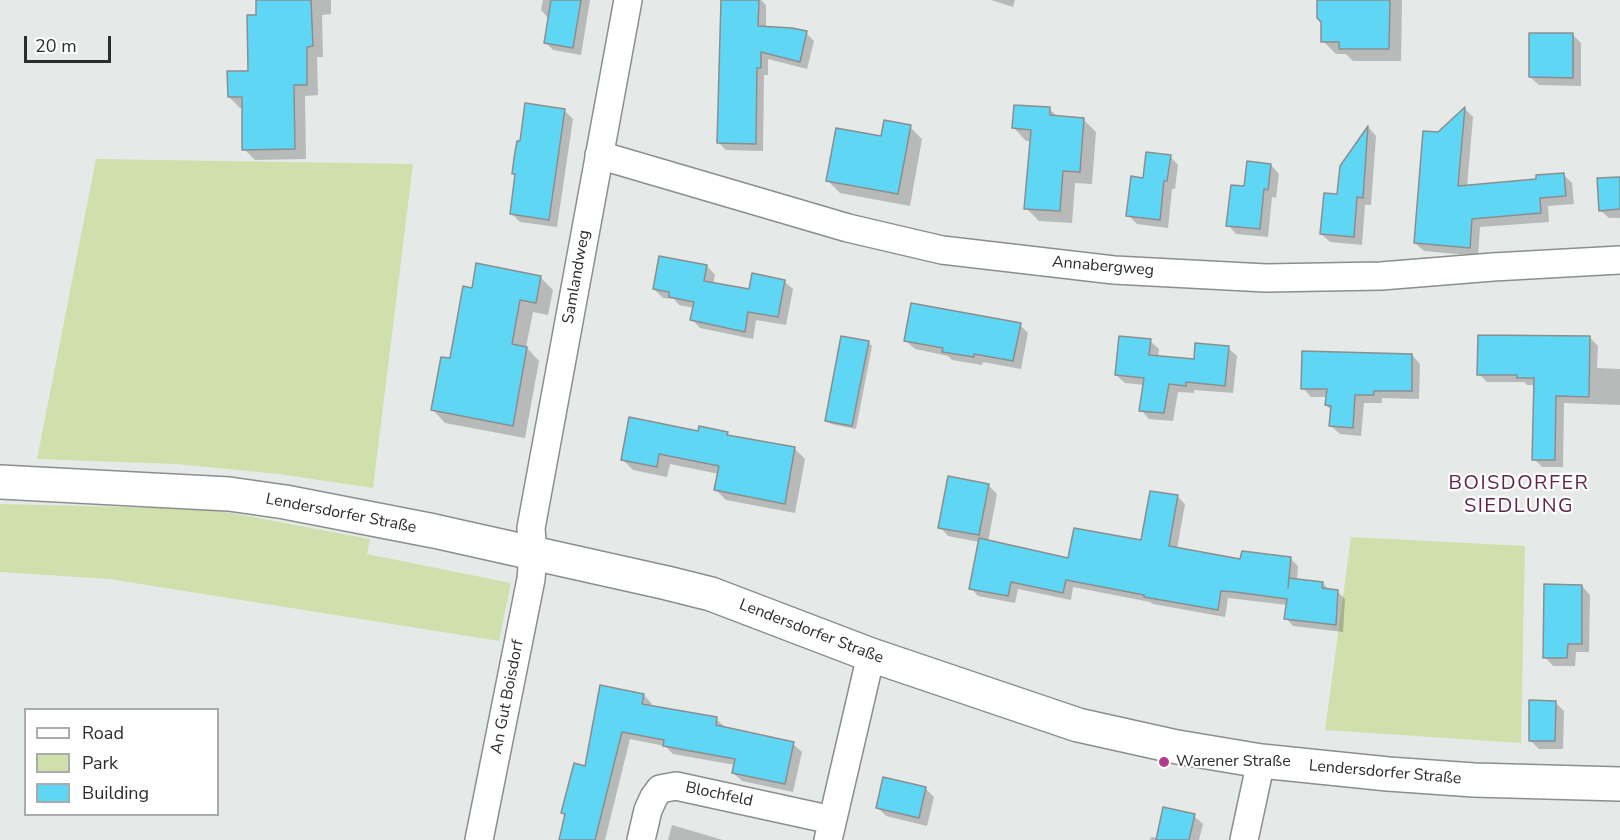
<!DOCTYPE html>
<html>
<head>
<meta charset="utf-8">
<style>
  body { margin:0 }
  #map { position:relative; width:1620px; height:840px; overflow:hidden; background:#e5e9e8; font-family:"Nunito Sans",sans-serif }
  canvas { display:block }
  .legend { position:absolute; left:24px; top:708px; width:195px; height:108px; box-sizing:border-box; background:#fff; border:2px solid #aaabab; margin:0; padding:8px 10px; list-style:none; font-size:18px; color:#2b2c2c }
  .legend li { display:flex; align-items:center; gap:12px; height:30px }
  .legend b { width:30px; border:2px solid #aaabab }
  .scale { position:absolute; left:24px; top:36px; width:87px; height:27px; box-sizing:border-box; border:3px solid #2b2c2c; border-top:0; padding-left:8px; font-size:18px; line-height:21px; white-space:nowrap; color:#2b2c2c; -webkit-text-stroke:4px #fff; paint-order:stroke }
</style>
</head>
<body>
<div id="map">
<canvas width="1620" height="840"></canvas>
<ul class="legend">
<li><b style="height:8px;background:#fff"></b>Road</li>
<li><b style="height:16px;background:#d0e0ad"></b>Park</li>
<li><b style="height:16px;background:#5ed6f4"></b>Building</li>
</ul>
<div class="scale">20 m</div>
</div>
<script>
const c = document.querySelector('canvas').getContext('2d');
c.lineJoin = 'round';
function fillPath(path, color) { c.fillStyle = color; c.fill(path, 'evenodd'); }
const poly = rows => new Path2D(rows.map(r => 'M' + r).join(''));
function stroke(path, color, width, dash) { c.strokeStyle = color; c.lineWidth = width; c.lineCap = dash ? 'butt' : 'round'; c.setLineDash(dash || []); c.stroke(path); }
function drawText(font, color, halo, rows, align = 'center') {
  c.font = font + ' "Nunito Sans",sans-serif'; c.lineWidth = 4.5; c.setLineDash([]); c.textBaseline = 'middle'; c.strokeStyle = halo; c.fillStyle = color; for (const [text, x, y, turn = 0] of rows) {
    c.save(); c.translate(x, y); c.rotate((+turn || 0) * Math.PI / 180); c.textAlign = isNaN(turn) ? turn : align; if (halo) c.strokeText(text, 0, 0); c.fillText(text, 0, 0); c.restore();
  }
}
fillPath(poly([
  [96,159,413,164,373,488,279,474,176,464,37,459],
  [0,504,210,509,370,539,367,554,511,583,499,641,109,579,0,572],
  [1351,537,1525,546,1521,743,1325,730]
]), '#d0e0ad');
fillPath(poly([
  [257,0,331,0,331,14,322,15,323,57,317,57,318,95,305,96,306,159,255,160,244,149,243,108,240,108,229,97,250,72,258,16],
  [543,0,590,0,581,55,553,50,545,42,549,19,541,10],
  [722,0,761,0,766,5,766,28,806,33,814,41,807,69,768,59,768,75,764,75,763,151,726,150,718,142],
  [991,0,1015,0,1013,7],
  [1319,0,1402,0,1401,61,1353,61,1346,54,1336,54,1323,41],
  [1573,35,1581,43,1581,86,1539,85,1530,77],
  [1049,109,1058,117,1083,119,1096,132,1092,184,1075,183,1072,223,1039,221,1026,208,1032,141,1026,141,1014,128],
  [1465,109,1473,117,1467,187,1538,181,1563,174,1572,183,1574,204,1548,206,1549,222,1480,227,1478,256,1424,251,1415,243,1438,134],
  [564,110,573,119,557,227,520,222,511,213,516,176,514,174],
  [910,127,922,139,910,206,840,193,827,180,882,137],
  [1369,128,1376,136,1371,205,1365,205,1362,245,1330,242,1321,234,1338,196,1342,166],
  [1170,156,1178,165,1175,189,1172,189,1168,228,1137,224,1128,215,1145,179],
  [1271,165,1279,174,1276,198,1272,197,1268,237,1236,234,1228,225,1245,188],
  [1620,179,1620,218,1609,218,1600,210],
  [707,266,715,275,713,284,750,291,784,281,793,289,786,325,756,320,753,339,700,328,692,319,694,308,679,305,674,299,663,298,654,289],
  [540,277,553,290,548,315,533,312,526,347,539,361,525,438,445,423,433,410,451,360,473,290],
  [1020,325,1028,333,1021,369,983,362,982,365,952,360,948,356,915,349,906,341],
  [1590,338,1598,346,1597,368,1620,369,1620,405,1564,403,1563,467,1542,467,1534,459,1535,385,1527,385,1524,382,1487,382,1479,374],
  [1150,341,1159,349,1158,357,1195,361,1228,348,1237,356,1233,393,1194,390,1194,393,1178,392,1173,421,1149,419,1141,410,1144,385,1125,383,1116,375],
  [868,342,872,346,856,429,831,424,827,420],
  [1412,355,1420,364,1419,399,1382,398,1382,403,1364,403,1361,436,1340,434,1331,426,1332,411,1326,405,1327,397,1311,397,1303,388],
  [699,432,727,433,731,437,795,449,805,459,795,513,726,500,716,490,719,474,670,464,667,477,633,470,623,460],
  [988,485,997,494,988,542,1069,560,1142,542,1177,496,1185,504,1177,549,1242,561,1291,559,1298,566,1297,580,1323,583,1330,591,1338,592,1345,599,1343,632,1293,626,1286,618,1287,605,1228,598,1225,617,1153,604,1150,602,1073,587,1071,600,1018,589,1015,603,978,596,971,588,979,542,948,536,940,527],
  [1582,586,1590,595,1589,652,1576,652,1575,666,1553,666,1545,657],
  [644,695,652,704,651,707,716,719,725,727,793,744,802,752,793,792,742,781,733,773,735,765,673,754,665,746,630,739,605,840,560,840,566,817,563,813,586,767],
  [1555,702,1564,711,1563,749,1539,749,1530,740],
  [925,788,934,797,927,826,886,816,878,808],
  [1194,816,1203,824,1199,840,1150,840,1151,837,1158,838],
  [672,825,723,840,668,840]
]), '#0003');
const building = poly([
  [256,0,311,0,313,46,307,47,307,85,294,85,295,149,242,150,242,97,228,97,227,71,248,71,247,15,256,15,256,0],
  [551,0,581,0,573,48,544,43,551,0],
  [721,0,759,0,758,26,792,28,807,31,800,62,761,52,761,68,757,68,756,144,717,143,721,0],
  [1317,0,1390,0,1389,49,1339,49,1339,42,1321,42,1321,22,1317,18,1317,0],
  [1529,33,1573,33,1573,78,1529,77,1529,33],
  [525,103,565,109,549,220,510,214,515,174,512,174,514,158,517,141,520,141,525,103],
  [1014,105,1050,107,1050,115,1084,118,1080,172,1063,171,1060,211,1024,209,1031,130,1012,128,1014,105],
  [1465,107,1458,186,1536,179,1536,175,1564,173,1566,196,1540,198,1541,213,1472,219,1470,248,1414,243,1423,131,1438,132,1465,107],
  [884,120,911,125,898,194,826,181,836,128,881,136,884,120],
  [1368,126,1363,198,1357,197,1354,237,1320,234,1324,193,1337,194,1340,166,1368,126],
  [1146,152,1171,155,1167,181,1164,181,1160,220,1126,216,1131,176,1143,178,1146,152],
  [1247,161,1271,164,1268,190,1264,189,1260,229,1226,226,1231,185,1244,186,1247,161],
  [1620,177,1620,209,1599,211,1597,178,1620,177],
  [659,256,707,265,704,281,749,289,752,273,785,280,778,317,748,312,745,332,690,320,694,302,669,297,669,292,653,289,659,256],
  [476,263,541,276,536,303,520,300,512,344,527,347,513,426,431,410,441,357,450,358,463,286,472,288,476,263],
  [911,303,1021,323,1013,361,974,354,974,357,942,352,943,348,904,341,911,303],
  [1478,335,1590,336,1589,397,1556,396,1555,460,1532,460,1534,378,1517,378,1517,375,1477,375,1478,335],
  [841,336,869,341,852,426,825,421,841,336],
  [1119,336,1151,339,1149,355,1194,359,1195,343,1229,346,1225,386,1186,382,1186,386,1169,384,1164,413,1139,411,1144,378,1115,375,1119,336],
  [1302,351,1412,354,1412,391,1374,391,1374,395,1355,395,1353,428,1329,426,1331,406,1325,405,1327,389,1301,389,1302,351],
  [629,417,698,431,699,426,728,432,727,435,795,447,785,504,714,490,719,466,659,454,657,467,621,460,629,417],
  [948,476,989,484,979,535,938,528,948,476],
  [1150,491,1178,495,1169,546,1240,559,1242,551,1291,557,1288,588,1289,578,1323,582,1322,588,1338,590,1336,625,1284,619,1287,599,1235,592,1221,591,1218,610,1144,597,1144,595,1066,580,1063,593,1011,582,1008,596,969,589,979,538,1068,558,1074,528,1141,540,1150,491],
  [1544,584,1582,585,1582,644,1568,644,1567,658,1543,658,1544,584],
  [600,685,644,694,642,704,717,717,716,725,794,742,785,784,732,773,735,759,663,746,664,740,622,732,595,840,559,840,565,814,561,813,574,763,585,766,600,685],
  [1529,700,1556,701,1555,741,1529,741,1529,700],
  [883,777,926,787,919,818,876,808,883,777],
  [1163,807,1195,814,1189,840,1156,840,1163,807]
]);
fillPath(building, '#5ed6f4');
stroke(building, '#8b8e8f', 1.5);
const street = poly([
  [599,155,848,228,942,250,1114,270,1266,278,1381,276,1493,267,1620,260],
  [479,840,531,579,533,554,531,528,628,0],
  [641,840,648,810,654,797,660,789,676,786,832,820],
  [828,840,871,655],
  [1244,840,1261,761]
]);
const secondary = poly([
  [0,482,229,494,285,502,434,531,667,583,711,594,871,655,1078,725,1177,747,1261,761,1388,774,1474,780,1620,784]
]);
stroke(street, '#8b8e8e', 30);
stroke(secondary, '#8b8e8e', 36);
stroke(street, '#fff', 27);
stroke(secondary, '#fff', 33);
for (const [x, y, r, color] of [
  [1164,762,6,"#b33a8d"]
]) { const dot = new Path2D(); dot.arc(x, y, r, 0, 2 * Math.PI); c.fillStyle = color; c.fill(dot); stroke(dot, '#fff', 2); }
drawText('16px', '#2b2c2c', '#fff', [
  ["Annabergweg",1103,267,5],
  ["Samlandweg",577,277,-80],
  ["Lendersdorfer Straße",341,514,11],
  ["Lendersdorfer Straße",811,632,21],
  ["An Gut Boisdorf",508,697,-79],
  ["Lendersdorfer Straße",1385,773,5],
  ["Blochfeld",719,795,12]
]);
drawText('16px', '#2b2c2c', '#fff', [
  ["Warener Straße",1176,762]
], 'left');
c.letterSpacing = '1.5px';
drawText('20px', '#5f244c', '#fff', [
  ["BOISDORFER",1519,484],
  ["SIEDLUNG",1519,507]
]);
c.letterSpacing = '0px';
</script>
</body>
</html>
